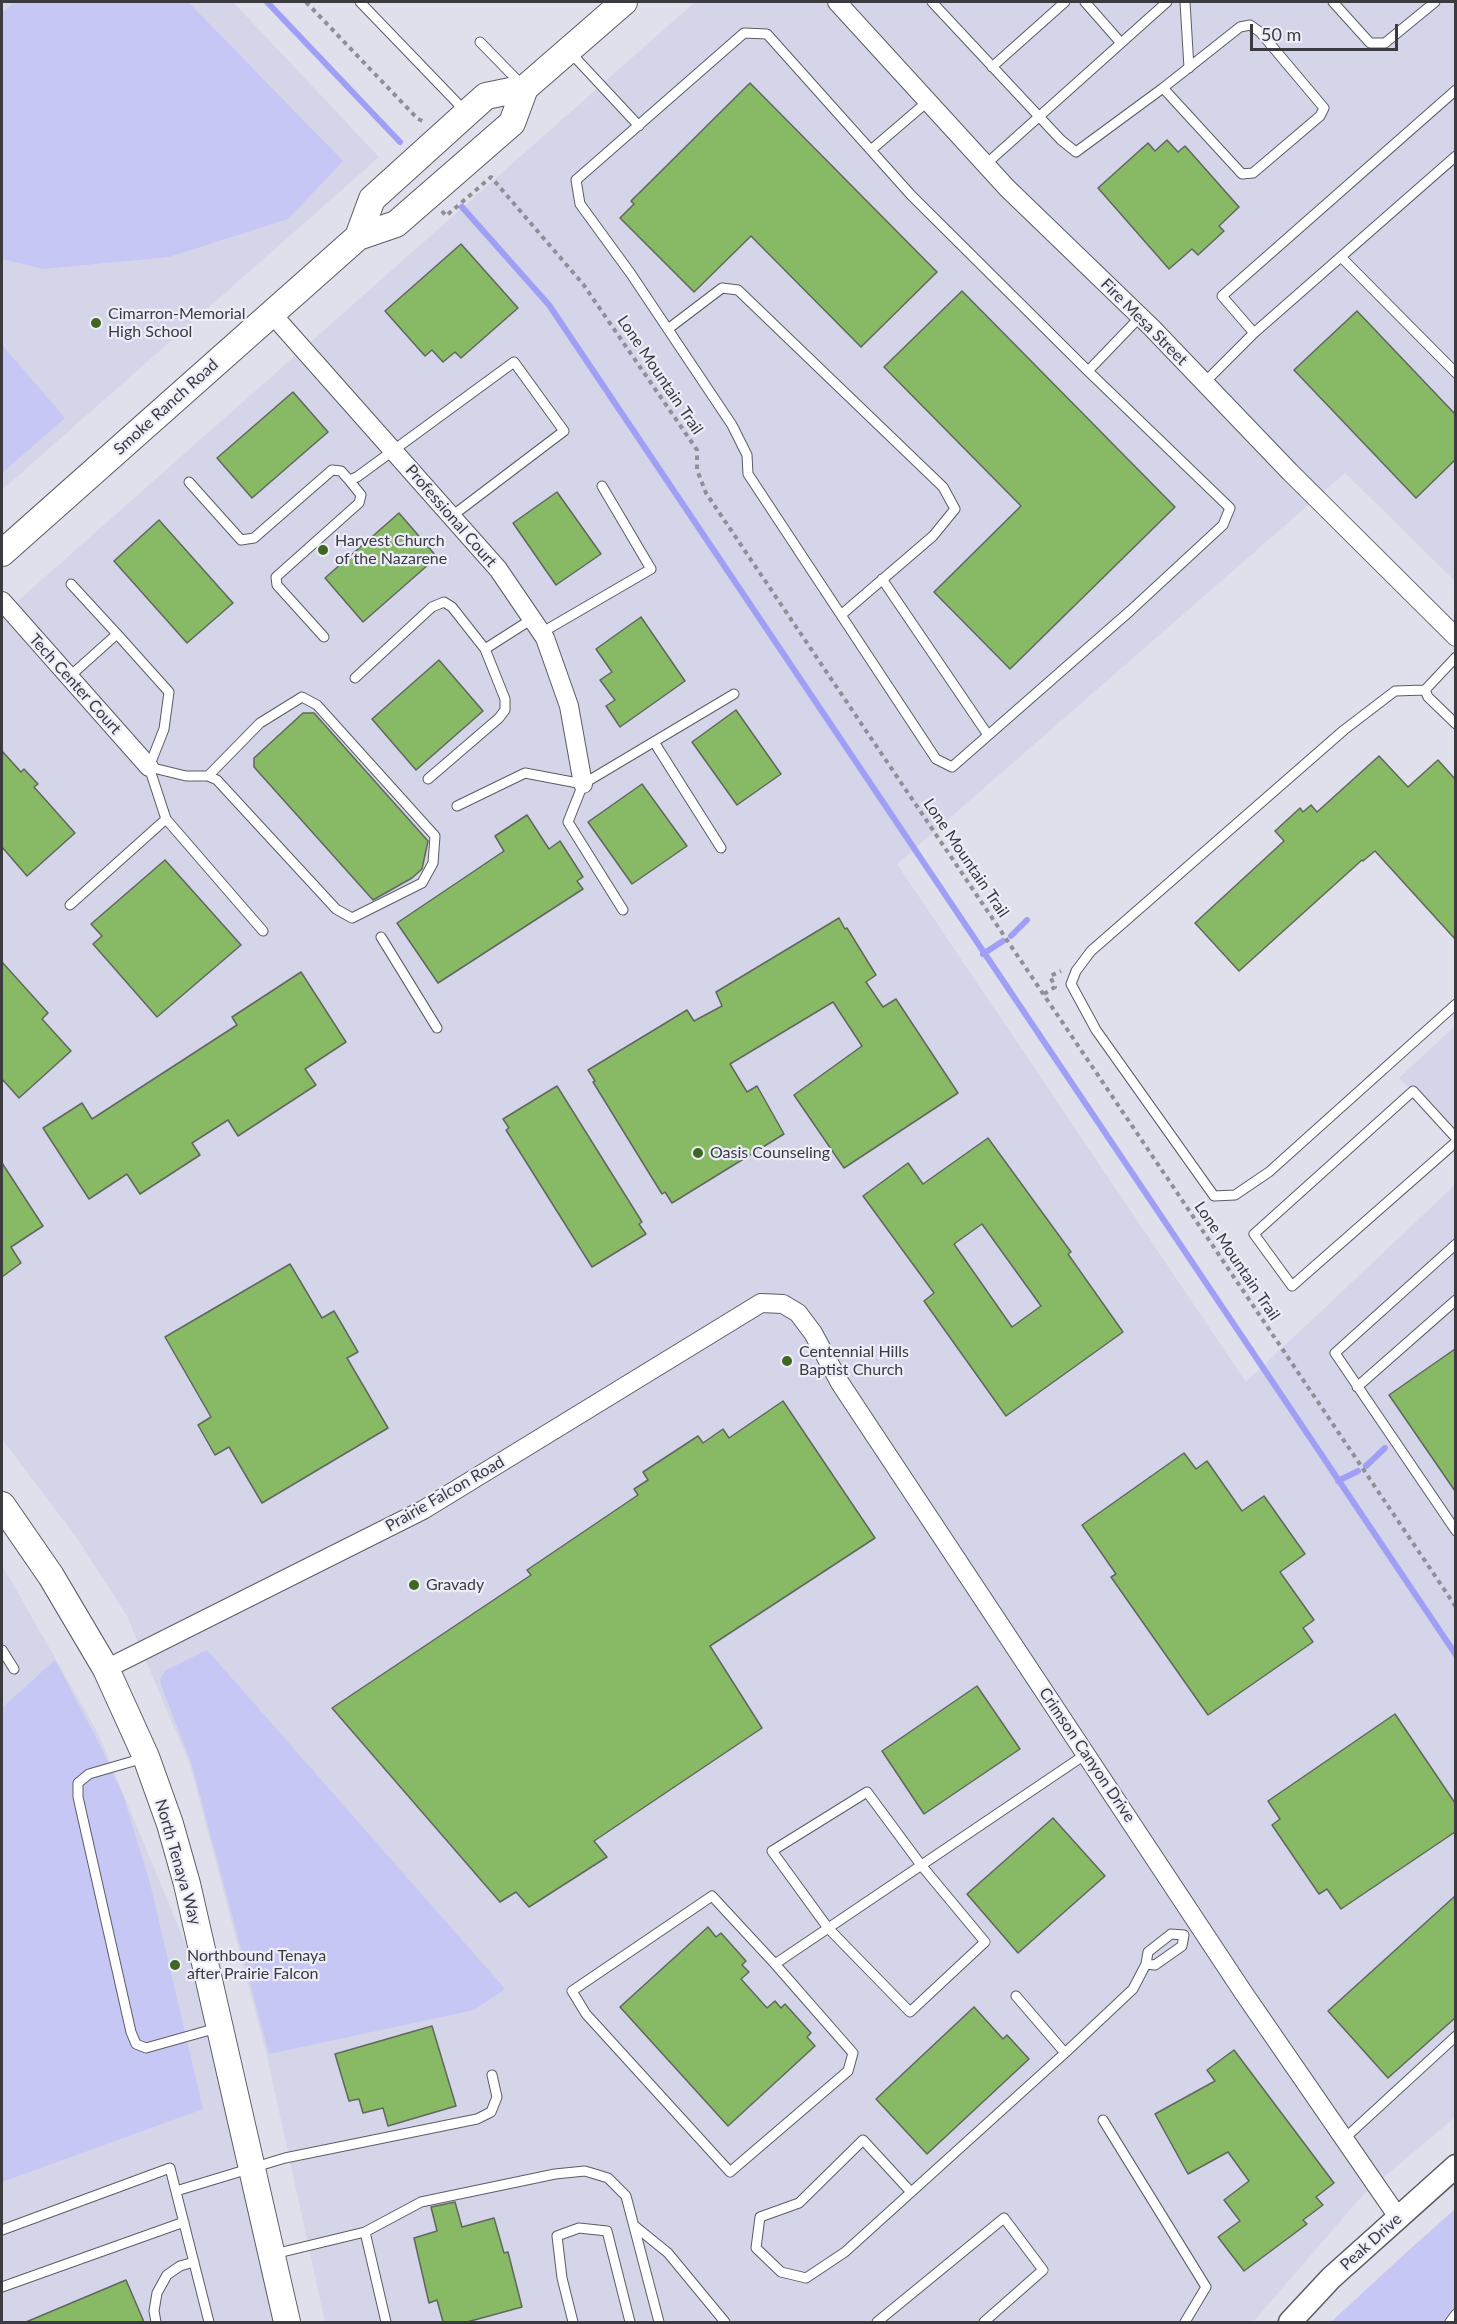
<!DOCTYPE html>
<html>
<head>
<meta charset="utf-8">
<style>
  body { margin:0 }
  #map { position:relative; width:1457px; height:2324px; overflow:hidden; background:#dfe0ec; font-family:Lato,sans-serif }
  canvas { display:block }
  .frame { position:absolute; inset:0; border:3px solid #3a3a3f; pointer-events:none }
  .scale { position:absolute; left:1250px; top:24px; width:148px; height:27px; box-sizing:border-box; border:3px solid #3a3a3f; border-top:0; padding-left:8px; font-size:18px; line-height:21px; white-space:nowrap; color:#3a3a3f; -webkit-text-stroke:4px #ededf9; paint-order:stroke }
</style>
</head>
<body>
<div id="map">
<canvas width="1457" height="2324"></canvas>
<div class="frame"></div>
<div class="scale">50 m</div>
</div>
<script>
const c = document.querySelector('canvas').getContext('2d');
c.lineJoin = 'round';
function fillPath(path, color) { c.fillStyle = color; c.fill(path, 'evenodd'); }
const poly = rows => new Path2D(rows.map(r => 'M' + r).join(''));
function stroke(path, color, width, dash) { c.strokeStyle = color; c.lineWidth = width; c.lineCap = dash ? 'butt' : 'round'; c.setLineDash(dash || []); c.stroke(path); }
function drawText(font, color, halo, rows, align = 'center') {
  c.font = font + ' Lato,sans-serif'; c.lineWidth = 4.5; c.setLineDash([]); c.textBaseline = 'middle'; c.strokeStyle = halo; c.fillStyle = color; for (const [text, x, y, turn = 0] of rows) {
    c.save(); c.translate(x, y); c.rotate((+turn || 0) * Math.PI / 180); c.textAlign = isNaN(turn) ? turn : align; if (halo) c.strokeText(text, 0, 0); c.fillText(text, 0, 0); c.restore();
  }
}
fillPath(poly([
  [2,2,233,2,379,157,2,490],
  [695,2,1455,2,1455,581,1345,473,897,864,1246,1382,1455,1185,1455,2117,1363,2195,1253,2322,325,2322,267,2056,190,1765,127,1616,77,1538,2,1439,2,615],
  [1455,1026,1455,1135,1399,1078],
  [2,1565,99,1735,220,2027,287,2322,2,2322]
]), '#d4d5e8');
fillPath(poly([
  [14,2,188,2,343,161,288,219,169,257,43,269,2,259,2,13],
  [2,345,65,418,2,473],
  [207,1650,505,1989,474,2010,269,2054,192,1765,162,1688,160,1679,165,1671],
  [55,1660,98,1741,124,1798,150,1883,203,2109,2,2182,2,1708],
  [1455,2209,1455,2322,1331,2322,1409,2250]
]), '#c6c7f4');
stroke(poly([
  [267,2,400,142],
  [462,207,549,305,1456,1655],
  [1011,936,1027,920],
  [983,954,1003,941],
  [1366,1466,1385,1448],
  [1338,1481,1358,1471]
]), '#a09ff6', 6);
const building = poly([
  [750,83,937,272,861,347,751,236,694,292,620,218,634,204,631,201,750,83],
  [1167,140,1178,152,1185,146,1239,207,1219,226,1224,231,1198,255,1192,249,1169,269,1098,188,1148,143,1155,151,1167,140],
  [461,244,518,308,461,358,455,352,443,362,432,350,425,356,385,311,461,244],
  [962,291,1175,507,1010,669,934,592,1021,506,884,367,962,291],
  [1357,311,1455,414,1455,460,1416,498,1294,370,1357,311],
  [293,392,328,432,252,498,217,458,293,392],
  [557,492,601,554,556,585,513,523,557,492],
  [399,513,437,557,363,622,325,578,399,513],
  [159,520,233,603,187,643,114,561,159,520],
  [641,617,685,681,620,727,606,706,615,700,600,680,612,672,596,649,641,617],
  [439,660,483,711,416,770,372,719,439,660],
  [736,710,781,774,737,805,692,742,736,710],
  [303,713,314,713,428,841,422,869,412,878,373,900,254,767,254,758,303,713],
  [2,751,21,772,24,769,38,784,34,787,75,833,27,876,2,847,2,751],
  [1379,756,1408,787,1438,760,1455,779,1455,939,1375,851,1363,861,1362,860,1239,971,1195,923,1284,841,1275,831,1300,808,1303,812,1311,805,1317,812,1379,756],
  [642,784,687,846,632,884,588,822,642,784],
  [527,815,549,849,560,841,583,877,577,881,583,889,438,983,397,923,504,851,495,836,527,815],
  [165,860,241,945,157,1017,93,944,102,936,91,924,165,860],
  [839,918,845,929,847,928,876,975,866,982,883,1007,896,999,958,1093,844,1168,794,1095,862,1046,833,1002,730,1064,747,1092,757,1086,784,1134,672,1203,665,1192,662,1194,593,1082,595,1081,588,1070,687,1010,694,1021,722,1006,716,992,839,918],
  [2,962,48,1013,42,1019,71,1051,19,1098,2,1079,2,962],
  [301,972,346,1042,305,1069,316,1085,238,1136,228,1120,192,1143,200,1155,140,1194,127,1174,89,1199,43,1128,82,1103,92,1119,237,1025,232,1017,301,972],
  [557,1086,642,1222,639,1224,646,1234,592,1267,506,1130,509,1128,503,1119,557,1086],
  [988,1138,1071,1252,1068,1254,1123,1332,1006,1416,924,1301,934,1293,863,1196,908,1163,923,1184,988,1138],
  [982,1224,1041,1306,1012,1327,954,1244,982,1224],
  [2,1163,43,1226,11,1247,21,1263,2,1277,2,1163],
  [290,1264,322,1318,334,1311,358,1352,347,1358,388,1428,262,1503,229,1447,215,1455,198,1425,211,1417,165,1337,290,1264],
  [1455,1349,1455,1491,1389,1395,1455,1349],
  [783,1401,875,1538,710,1646,762,1728,594,1841,607,1857,529,1907,516,1892,500,1902,332,1708,531,1575,527,1570,638,1495,634,1489,648,1480,643,1472,698,1436,703,1443,723,1429,729,1438,783,1401],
  [1184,1453,1196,1469,1207,1461,1242,1511,1264,1496,1305,1554,1280,1572,1314,1620,1303,1628,1313,1642,1208,1715,1111,1577,1116,1574,1082,1525,1184,1453],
  [977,1686,1020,1749,924,1814,882,1751,977,1686],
  [1395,1714,1455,1803,1455,1832,1341,1909,1327,1889,1319,1894,1272,1825,1280,1819,1268,1801,1395,1714],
  [1053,1818,1105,1876,1018,1953,967,1894,1053,1818],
  [1455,1896,1455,2018,1388,2078,1328,2011,1455,1896],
  [708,1927,716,1937,721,1933,746,1961,742,1965,749,1972,741,1979,767,2008,775,2001,781,2008,785,2004,811,2033,807,2037,815,2046,728,2126,620,2007,708,1927],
  [974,2007,1003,2039,1007,2035,1029,2059,927,2154,876,2099,974,2007],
  [432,2026,456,2106,388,2126,383,2108,363,2113,359,2099,349,2101,335,2054,432,2026],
  [1234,2050,1334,2183,1316,2197,1323,2205,1303,2220,1307,2224,1244,2271,1218,2237,1240,2221,1224,2200,1249,2181,1228,2152,1188,2174,1155,2114,1215,2081,1207,2070,1234,2050],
  [455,2202,462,2227,494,2218,504,2253,508,2252,522,2307,467,2322,443,2322,437,2300,429,2303,414,2238,437,2231,431,2207,455,2202],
  [126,2280,144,2322,26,2322,126,2280]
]);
fillPath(building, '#88b965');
stroke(building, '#61675e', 1.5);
const service = poly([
  [360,2,465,111],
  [932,2,1061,140,1076,152,1163,88,1242,174,1253,173,1320,116,1324,108,1260,32,1250,25,1240,27,1163,88],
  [1085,2,1121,43],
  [1185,2,1189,68],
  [1333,2,1370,43,1385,43,1435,2],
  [480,42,523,86],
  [570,52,639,126],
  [992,67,1065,2],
  [871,150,927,102],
  [985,165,1167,2],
  [1341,257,1456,373],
  [668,329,722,288,738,290,943,487,955,509,933,536,841,615],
  [1254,333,1456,156],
  [1088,371,911,195,767,34,744,33,576,180,580,204,631,274,732,425,747,455,748,474,936,759,952,767,1130,611,1223,525,1230,508,1088,371,1140,317],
  [1204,383,1254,333,1222,296,1456,90],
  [189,482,241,540,254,538,332,470,341,471,349,480,357,477,514,362,564,431,452,516],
  [882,579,988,735],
  [71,584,117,634],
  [541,633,651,569,602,486],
  [324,637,277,585,276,577,359,503,361,495,349,480],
  [1456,657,1425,690,1428,697,1456,724],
  [69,677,117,634,169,692,164,729,149,767,166,819,263,931],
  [355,678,432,607,444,602,452,607,485,649],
  [1425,690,1395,691,1344,730,1091,951,1076,971,1071,984,1096,1030,1214,1196,1235,1195,1269,1172,1456,1004],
  [654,742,721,848],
  [149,767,186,776,208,776,217,780,336,909,352,918,422,883,433,863,435,836,317,705,302,697,260,723,208,776],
  [428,779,499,718,505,710,505,699,485,649,532,619],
  [457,806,525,773,583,784],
  [70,905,166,819],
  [623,910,568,822,583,784,734,694],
  [381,937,437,1028],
  [1456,1138,1413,1091,1254,1234,1292,1286,1456,1142],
  [1456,1244,1335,1353,1456,1531],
  [1357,1387,1456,1300],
  [2,1650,14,1669],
  [144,1758,89,1774,78,1783,78,1797,131,2032,136,2044,146,2048,217,2028],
  [867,1792,921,1865,985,1942,910,2012,828,1928,772,1851,867,1792],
  [1171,1934,1184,1935,1182,1946,1155,1965,1146,1964,1148,1952,1171,1934],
  [775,1964,712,1896,572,1991,586,2014,730,2172,848,2071,853,2053,775,1964,1086,1754],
  [1016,1996,1065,2053,1133,1989,1146,1964],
  [1103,2120,1206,2287,1185,2322],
  [1344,2139,1456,2036],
  [176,2191,285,2158,477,2119,491,2112,497,2097,492,2075],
  [910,2191,863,2140,799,2203,760,2217,756,2248,781,2272,806,2278,845,2252,1065,2053],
  [636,2227,668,2253,725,2322],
  [2,2230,170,2168,209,2322],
  [365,2232,386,2322],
  [274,2254,365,2232,421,2202,555,2174,585,2171,608,2178,626,2196,659,2322],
  [2,2287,184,2222],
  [156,2322,154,2311,157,2293,167,2275,180,2266,194,2262],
  [573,2322,562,2278,557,2236,579,2228,607,2231,630,2322],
  [877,2322,1004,2218,1043,2270,984,2322],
  [1450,2322,1456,2314]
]);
const minor = poly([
  [837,2,1007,188,1152,328,1290,472,1456,637],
  [272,314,498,569,545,638,569,706,583,784],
  [2,601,149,767],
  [106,1669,423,1510,761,1303,783,1304,798,1313,813,1333,840,1383,1243,1992,1398,2217]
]);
const tertiary = poly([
  [1290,2322,1331,2278,1456,2166]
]);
const secondary = poly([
  [358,237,372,199,467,113,486,96,525,88,624,2],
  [2,553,358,237,396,224,512,123,525,88],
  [2,1505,51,1576,106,1669,146,1757,170,1824,187,1884,287,2322]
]);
stroke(service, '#5c5c66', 11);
stroke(minor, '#5c5c66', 20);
stroke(tertiary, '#5c5c66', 25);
stroke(secondary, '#5c5c66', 28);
stroke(poly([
  [306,2,418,119,425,122],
  [442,211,446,216,491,177,583,284,697,450,697,470,706,493,1456,1607],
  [1044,994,1055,987,1050,976,1061,971]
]), '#8e8f97', 4, [4.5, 4.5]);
stroke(service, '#fff', 9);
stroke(minor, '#fff', 18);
stroke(tertiary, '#fff', 22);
stroke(secondary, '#fff', 26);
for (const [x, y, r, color] of [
  [96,323,6,"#406721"],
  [323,550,6,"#406721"],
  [698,1153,6,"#406721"],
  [787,1361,6,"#406721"],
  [414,1585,6,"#406721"],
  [175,1965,6,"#406721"]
]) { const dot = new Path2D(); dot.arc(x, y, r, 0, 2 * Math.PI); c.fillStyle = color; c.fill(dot); stroke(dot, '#ededf9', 2); }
drawText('16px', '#3a3a3f', '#ededf9', [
  ["Cimarron-Memorial",108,314],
  ["High School",108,332],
  ["Harvest Church",335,541],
  ["of the Nazarene",335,559],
  ["Oasis Counseling",710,1153],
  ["Centennial Hills",799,1352],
  ["Baptist Church",799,1370],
  ["Gravady",426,1585],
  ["Northbound Tenaya",187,1956],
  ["after Prairie Falcon",187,1974]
], 'left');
drawText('16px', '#3a3a3f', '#ededf9', [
  ["Fire Mesa Street",1144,322,45],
  ["Lone Mountain Trail",660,375,56],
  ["Smoke Ranch Road",166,407,-42],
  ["Professional Court",451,516,49],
  ["Tech Center Court",75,684,48],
  ["Lone Mountain Trail",966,858,56],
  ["Lone Mountain Trail",1237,1261,56],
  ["Prairie Falcon Road",445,1494,-30],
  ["Crimson Canyon Drive",1087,1755,56],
  ["North Tenaya Way",178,1862,74],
  ["Peak Drive",1371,2242,-42]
]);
</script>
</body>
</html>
